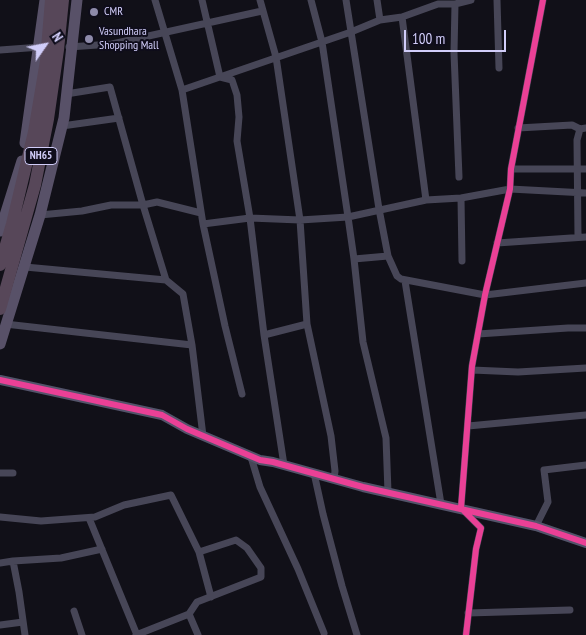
<!DOCTYPE html>
<html>
<head>
<meta charset="utf-8">
<style>
  body { margin:0 }
  #map { position:relative; width:586px; height:635px; overflow:hidden; background:#111018; font-family:"PT Sans Narrow",sans-serif }
  canvas { display:block }
  .north { position:absolute; left:20px; top:20px; width:50px; height:50px; -webkit-text-stroke:4px #0f0d1b; paint-order:stroke; rotate:57deg; font-size:14px; font-weight:700; line-height:20px; text-align:center; color:#d1cdf9 }
  .north::after { content:''; display:block; margin:auto; width:18px; height:22px; background:#d1cdf9; clip-path:polygon(50% 0,100% 100%,50% 72%,0 100%) }
  .scale { position:absolute; left:404px; top:30px; width:102px; height:22px; box-sizing:border-box; border:2px solid #d1cdf9; border-top:0; padding-left:6px; font-size:15px; line-height:18px; white-space:nowrap; color:#d1cdf9; -webkit-text-stroke:4px #0f0d1b; paint-order:stroke }
</style>
</head>
<body>
<div id="map">
<canvas width="586" height="635"></canvas>
<div class="north">N</div>
<div class="scale">100 m</div>
</div>
<script>
const c = document.querySelector('canvas').getContext('2d');
c.lineJoin = 'round';
const poly = rows => new Path2D(rows.map(r => 'M' + r).join(''));
function stroke(path, color, width, dash) { c.strokeStyle = color; c.lineWidth = width; c.lineCap = dash ? 'butt' : 'round'; c.setLineDash(dash || []); c.stroke(path); }
function drawText(font, color, halo, rows, align = 'center') {
  c.font = font + ' "PT Sans Narrow",sans-serif'; c.lineWidth = 4; c.setLineDash([]); c.textBaseline = 'middle'; c.strokeStyle = halo; c.fillStyle = color; for (const [text, x, y, turn = 0] of rows) {
    c.save(); c.translate(x, y); c.rotate((+turn || 0) * Math.PI / 180); c.textAlign = isNaN(turn) ? turn : align; if (halo) c.strokeText(text, 0, 0); c.fillText(text, 0, 0); c.restore();
  }
}
stroke(poly([
  [155,0,182,90,203,224,225,326,242,394],
  [202,0,220,77,232,80,237,95,239,117,237,141,250,218,264,335],
  [260,0,276,57,300,220,348,217,354,259,363,342,386,438,388,492],
  [311,0,322,42,348,217,426,200,402,17],
  [346,0,379,209,388,256],
  [377,0,380,20],
  [497,0,499,68],
  [455,4,454,53,459,177],
  [69,47,112,44,262,11],
  [0,50,41,47],
  [182,90,351,32,380,20,402,17,438,4,455,4,471,0],
  [66,94,110,87,143,205,157,202,201,213],
  [62,126,119,118],
  [518,128,572,125,580,129,586,128],
  [511,169,586,169],
  [461,198,462,261],
  [426,200,461,198,510,189,586,193],
  [40,215,82,211,111,205,143,205,166,280],
  [203,224,250,218,300,220,307,324,264,335,284,465],
  [578,237,577,140,580,129],
  [497,243,586,237],
  [354,259,388,256,397,276,401,279,485,295,586,283],
  [25,267,166,280,183,294,192,345],
  [405,281,441,504],
  [5,324,192,345,203,436],
  [307,324,331,436,335,471,334,479],
  [478,334,568,328,586,328],
  [472,370,518,372,586,368],
  [468,426,586,415],
  [251,457,260,487,298,569,324,633],
  [0,473,13,473],
  [314,473,323,514,342,586,357,635],
  [0,517,41,521,95,517,124,505,171,495,199,552,236,540,247,548,261,568,261,577,197,602,189,614,198,635],
  [89,518,137,635],
  [536,526,548,502,544,470,586,465],
  [199,552,211,597],
  [13,561,61,558,102,549],
  [0,563,13,561,19,592,25,635],
  [74,611,82,635],
  [468,613,570,610],
  [0,625,23,622],
  [136,635,189,614],
  [466,635,476,549,481,528,461,508,472,366,485,295,510,189,511,169,543,0]
]), '#474657', 7);
stroke(poly([
  [0,380,162,415,187,429,260,460,273,462,363,487,536,526,586,543]
]), '#53536a', 10);
stroke(poly([
  [25,143,45,0],
  [0,231,22,161],
  [0,344,40,215,64,118,77,0]
]), '#585168', 11);
stroke(poly([
  [0,265,12,224,34,132,46,61,51,0],
  [0,309,35,185,48,119,58,50,63,0]
]), '#574759', 12);
stroke(poly([
  [0,380,162,415,187,429,260,460,273,462,363,487,536,526,586,543],
  [466,635,476,549,481,528,461,508,472,366,485,295,510,189,511,169,543,0]
]), '#ea4096', 6);
for (const [x, y, r, color] of [
  [94,12,5,"#8e8baa"],
  [89,39,5,"#8e8baa"]
]) { const dot = new Path2D(); dot.arc(x, y, r, 0, 2 * Math.PI); c.fillStyle = color; c.fill(dot); stroke(dot, '#0f0d1b', 2); }
for (const [x, y, w] of [
  [41,156,32]
]) { const box = new Path2D(); box.roundRect(x - w / 2, y - 8.5, w, 17, 4); c.fillStyle = '#0f0d1b'; c.fill(box); stroke(box, '#d1cdf9', 1); }
drawText('bold 11px', '#d1cdf9', null, [
  ["NH65",41,156]
]);
drawText('12px', '#d1cdf9', '#0f0d1b', [
  ["CMR",104,12],
  ["Vasundhara",99,32],
  ["Shopping Mall",99,46]
], 'left');
</script>
</body>
</html>
